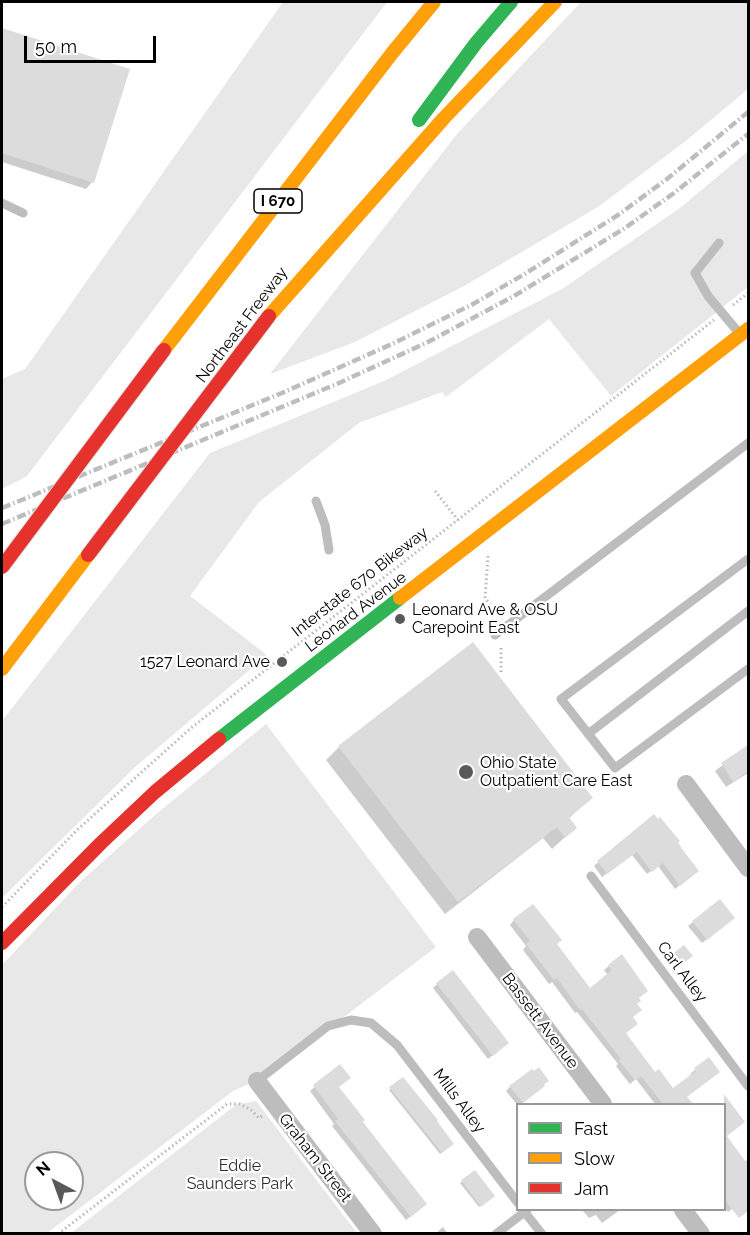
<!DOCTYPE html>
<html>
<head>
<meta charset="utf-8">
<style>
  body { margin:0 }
  #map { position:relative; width:750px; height:1235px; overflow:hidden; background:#fff; font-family:Raleway,sans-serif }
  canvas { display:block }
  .frame { position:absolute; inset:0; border:3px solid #000; pointer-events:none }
  .legend { position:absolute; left:516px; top:1103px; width:210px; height:108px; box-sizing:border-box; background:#fff; border:2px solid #999; margin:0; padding:8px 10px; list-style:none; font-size:18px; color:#000 }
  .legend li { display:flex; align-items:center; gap:12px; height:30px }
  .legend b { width:30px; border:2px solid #999 }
  .north { position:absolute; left:24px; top:1151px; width:60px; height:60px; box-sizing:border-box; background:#fff; border:2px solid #999; border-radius:50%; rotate:319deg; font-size:16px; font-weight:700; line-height:24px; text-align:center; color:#000 }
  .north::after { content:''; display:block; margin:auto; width:21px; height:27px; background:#595959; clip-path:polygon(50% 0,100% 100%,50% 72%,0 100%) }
  .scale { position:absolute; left:24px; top:36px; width:132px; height:27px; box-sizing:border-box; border:3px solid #000; border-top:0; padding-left:8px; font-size:18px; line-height:21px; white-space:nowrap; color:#000; -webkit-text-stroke:4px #fff; paint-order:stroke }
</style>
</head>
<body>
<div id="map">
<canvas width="750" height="1235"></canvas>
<div class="frame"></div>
<ul class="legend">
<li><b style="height:8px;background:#30b455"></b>Fast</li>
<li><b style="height:8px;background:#ff9f0a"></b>Slow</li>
<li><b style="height:8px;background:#e5322d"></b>Jam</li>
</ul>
<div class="north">N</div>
<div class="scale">50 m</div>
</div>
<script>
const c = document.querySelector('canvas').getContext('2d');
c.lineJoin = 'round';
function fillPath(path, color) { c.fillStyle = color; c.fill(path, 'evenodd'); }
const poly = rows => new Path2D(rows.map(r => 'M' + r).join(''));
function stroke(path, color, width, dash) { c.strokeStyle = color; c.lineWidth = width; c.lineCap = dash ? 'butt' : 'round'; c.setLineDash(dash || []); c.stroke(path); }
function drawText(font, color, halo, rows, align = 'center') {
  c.font = font + ' Raleway,sans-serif'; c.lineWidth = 4.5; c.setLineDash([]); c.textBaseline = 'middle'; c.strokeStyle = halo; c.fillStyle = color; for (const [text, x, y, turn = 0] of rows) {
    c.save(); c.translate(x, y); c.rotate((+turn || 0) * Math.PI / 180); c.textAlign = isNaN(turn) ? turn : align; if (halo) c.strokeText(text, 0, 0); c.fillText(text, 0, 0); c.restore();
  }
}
fillPath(poly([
  [283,2,387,2,27,476,2,489,2,379,25,369],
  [581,2,748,2,748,89,687,140,598,207,464,286,355,342,270,374,457,134],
  [748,151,748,287,611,396,549,319,446,397,442,392,359,423,259,502,190,596,267,655,134,768,2,898,2,721,210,453,384,381,562,289,680,208],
  [266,724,436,947,265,1077,233,1091,46,1234,2,1233,2,965,80,882,155,815],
  [36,1163,72,1163,72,1199,36,1199],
  [256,1101,357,1233,71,1233,237,1104]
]), '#e8e8e8');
fillPath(poly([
  [2,29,128,70,92,182,86,189,2,162],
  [748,746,748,773,726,787,715,771],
  [339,747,591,798,568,819,575,828,552,849,543,838,445,914,326,760],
  [654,816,677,843,693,875,675,889,658,866,647,874,632,855,602,877,594,866],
  [514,920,556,944,589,990,608,975,604,970,609,966,637,999,624,1034,655,1074,673,1090,692,1076,690,1074,695,1070,709,1059,686,1097,688,1100,684,1104,655,1104,636,1079,630,1084,625,1078,616,1066,618,1064,577,1012,575,1013,552,982,549,984,523,950,526,946,510,925],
  [693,922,729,922,702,943,688,926],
  [684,947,691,956,679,966,672,957],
  [437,984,503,1047,488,1059,433,988],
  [339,1066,337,1088,421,1208,406,1220,332,1126,334,1124,310,1091],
  [403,1079,452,1144,440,1154,389,1090],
  [543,1085,539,1090,518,1106,506,1091,510,1087],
  [724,1111,725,1136,745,1162,747,1160,748,1161,748,1180,738,1189,741,1202,728,1212,724,1208],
  [475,1172,493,1196,479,1207,460,1183],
  [582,1210,620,1210,602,1223,596,1215,589,1218],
  [443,1227,448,1234,435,1234]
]), '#0003');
fillPath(poly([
  [2,28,130,69,94,183,2,153],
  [473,642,593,798,569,817,577,828,565,838,557,827,458,902,338,746],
  [748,745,748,771,733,782,721,763],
  [654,814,658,819,660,817,680,841,678,842,682,849,699,871,680,886,663,863,652,872,637,852,607,874,597,861],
  [720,899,735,918,707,940,692,921],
  [533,904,562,940,557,944,590,988,612,970,608,965,622,954,648,991,639,998,641,1001,637,1004,642,1010,633,1017,638,1024,626,1033,655,1072,659,1069,673,1088,696,1071,694,1068,709,1057,720,1072,687,1097,693,1104,663,1104,641,1076,635,1080,619,1061,621,1059,582,1009,580,1010,557,978,554,980,526,944,530,941,513,919],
  [684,945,693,956,681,965,672,954],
  [453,970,509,1043,493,1056,436,983],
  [340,1064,351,1078,339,1087,365,1120,363,1122,427,1204,411,1217,335,1121,338,1119,313,1085],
  [539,1067,549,1081,544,1084,545,1086,523,1103,509,1086,532,1069,534,1071],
  [403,1077,438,1120,437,1121,454,1144,442,1153,389,1087],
  [724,1094,745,1122,727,1136,748,1165,748,1211,739,1218,724,1199],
  [475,1170,495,1196,481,1207,461,1180]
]), '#dcdcdc');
stroke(poly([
  [733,305,748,293],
  [435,491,458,520],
  [488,556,485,598,499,616],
  [501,672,501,645],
  [2,907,76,831,191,728,714,320],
  [58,1234,227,1104,240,1104,251,1110,259,1118,262,1116]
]), '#b8b8b8', 3, [1.5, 3]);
stroke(poly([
  [2,203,23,213],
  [719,243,695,273,708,296,739,333],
  [316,501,325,525,329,550],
  [748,559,561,699,615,768,748,669],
  [495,635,748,443],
  [588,734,748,611],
  [591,876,748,1086],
  [257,1081,328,1026,351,1020,371,1023,397,1045,518,1203],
  [523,1210,542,1234],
  [496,1234,527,1210]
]), '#bdbdbd', 9);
stroke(poly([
  [686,784,748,868],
  [477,937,603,1104],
  [257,1081,373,1234],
  [683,1210,701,1234]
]), '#bdbdbd', 18);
stroke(poly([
  [419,120,476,43,511,2],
  [219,739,400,598]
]), '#30b455', 14);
stroke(poly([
  [269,316,444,118,555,2],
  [164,350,393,52,434,2],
  [400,598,748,329],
  [2,669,88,555]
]), '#ff9f0a', 14);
stroke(poly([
  [2,943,101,843,155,792,219,739]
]), '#e5322d', 14);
stroke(poly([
  [2,508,282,393,392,344,473,304,523,275,618,215,667,179,748,112],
  [2,524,339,383,428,342,514,296,625,228,674,193,748,134]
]), '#bdbdbd', 4.5, [9, 3, 1.5, 3]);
const jamBridge = poly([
  [88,555,269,316],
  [2,567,164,350]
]);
stroke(jamBridge, '#dbdbdb', 16, []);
stroke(jamBridge, '#e5322d', 14);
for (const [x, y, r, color] of [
  [400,619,6,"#595959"],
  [282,662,6,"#595959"],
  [466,772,8,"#595959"]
]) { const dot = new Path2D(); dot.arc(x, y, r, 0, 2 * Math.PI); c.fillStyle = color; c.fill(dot); stroke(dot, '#fff', 2); }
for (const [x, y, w] of [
  [278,201,48]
]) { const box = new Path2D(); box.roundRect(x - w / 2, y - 12, w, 24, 4.5); c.fillStyle = '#fff'; c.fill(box); stroke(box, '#000', 1.5); }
drawText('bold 15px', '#000', null, [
  ["I 670",278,201]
]);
drawText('16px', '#000', '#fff', [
  ["Northeast Freeway",242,325,-53],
  ["Interstate 670 Bikeway",360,582,-38],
  ["Leonard Avenue",356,612,-37],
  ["Carl Alley",682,972,53],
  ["Bassett Avenue",540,1021,53],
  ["Mills Alley",459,1101,53],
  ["Graham Street",315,1158,52]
]);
drawText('16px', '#000', '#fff', [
  ["Leonard Ave & OSU",412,610],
  ["Carepoint East",412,628],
  ["1527 Leonard Ave",270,662,"right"],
  ["Ohio State",480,763],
  ["Outpatient Care East",480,781]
], 'left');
drawText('16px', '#2d2d2d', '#fff', [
  ["Eddie",240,1166],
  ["Saunders Park",240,1184]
]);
</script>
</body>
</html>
